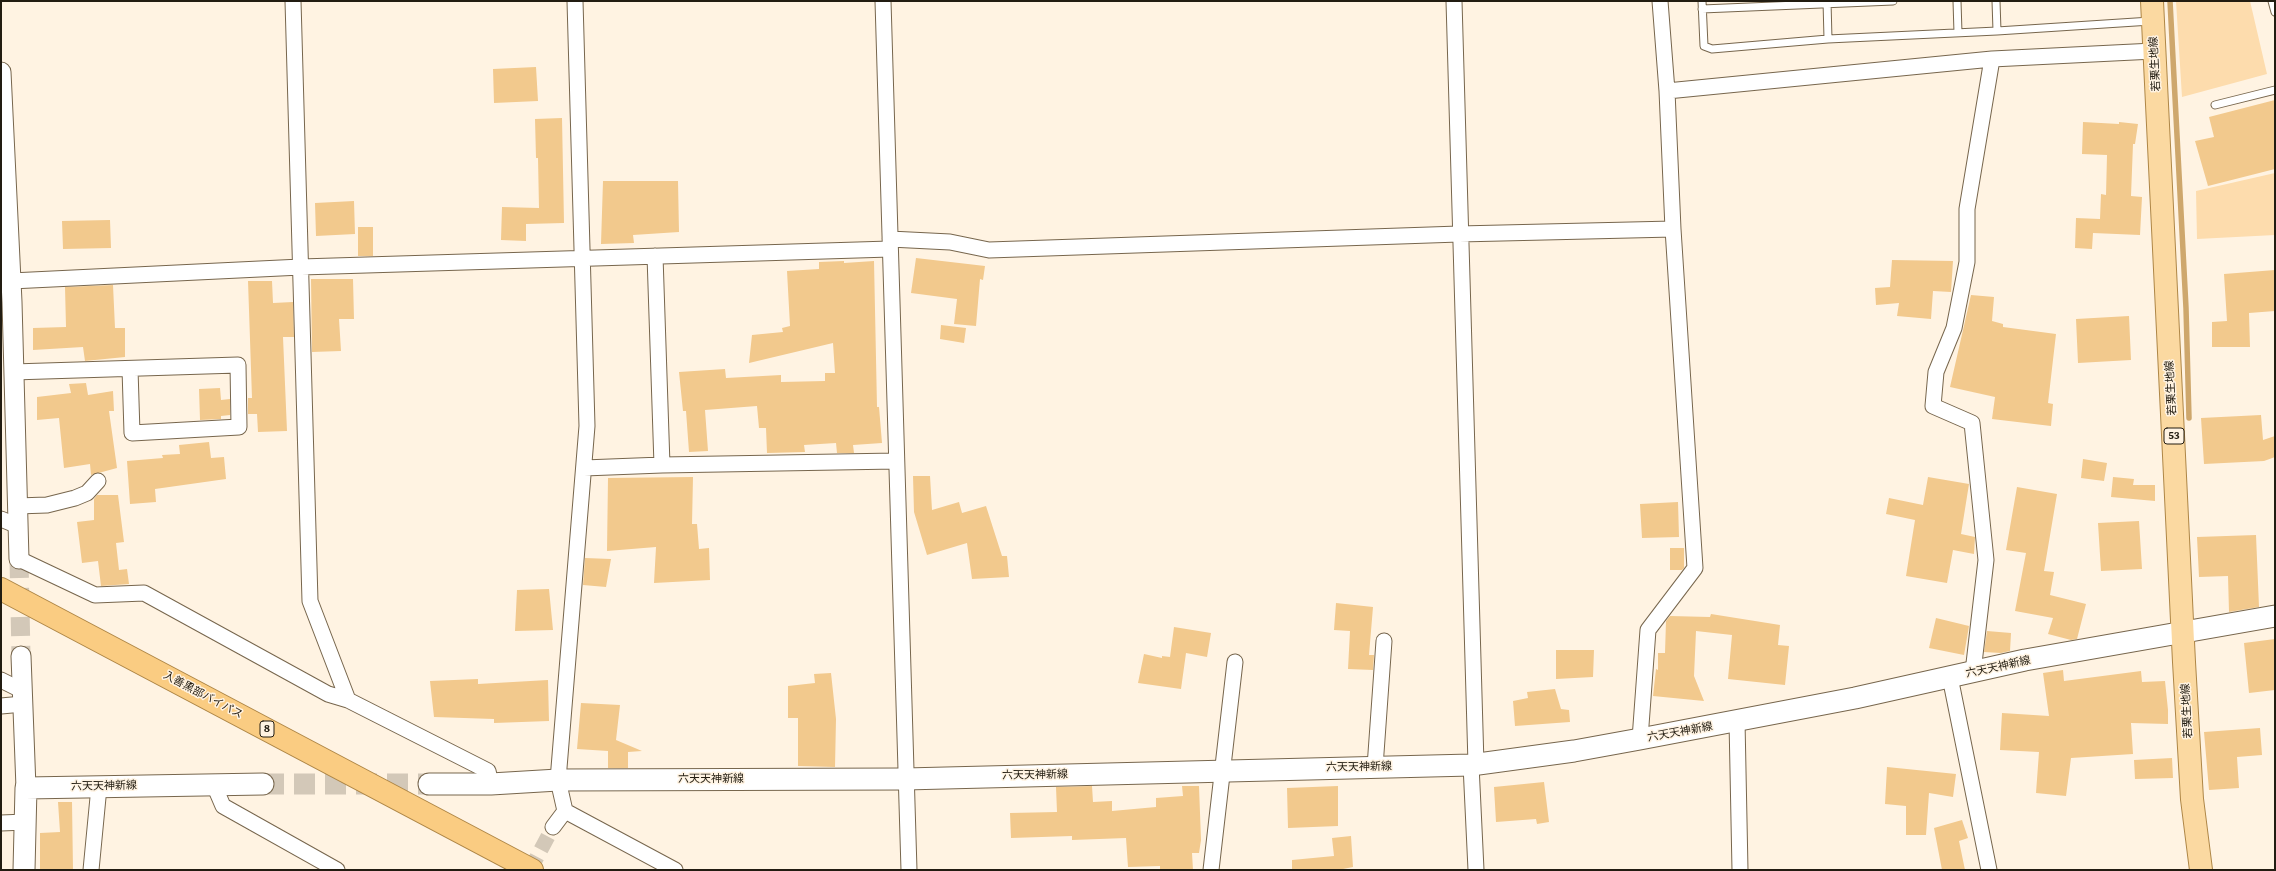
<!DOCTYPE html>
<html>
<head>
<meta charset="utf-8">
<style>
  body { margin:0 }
  #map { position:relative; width:2276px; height:871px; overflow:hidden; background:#fff3e2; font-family:Literata,serif }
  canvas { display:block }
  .frame { position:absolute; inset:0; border:2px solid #221c11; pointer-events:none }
</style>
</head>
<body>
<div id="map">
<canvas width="2276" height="871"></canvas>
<div class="frame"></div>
</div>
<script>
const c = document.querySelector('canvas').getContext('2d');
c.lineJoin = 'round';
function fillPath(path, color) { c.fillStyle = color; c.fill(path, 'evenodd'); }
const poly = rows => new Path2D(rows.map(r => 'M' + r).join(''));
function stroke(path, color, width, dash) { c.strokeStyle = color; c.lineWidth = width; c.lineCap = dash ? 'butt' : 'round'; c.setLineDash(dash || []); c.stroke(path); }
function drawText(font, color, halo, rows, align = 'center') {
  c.font = font + ' Literata,"Noto Sans JP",serif'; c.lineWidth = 3; c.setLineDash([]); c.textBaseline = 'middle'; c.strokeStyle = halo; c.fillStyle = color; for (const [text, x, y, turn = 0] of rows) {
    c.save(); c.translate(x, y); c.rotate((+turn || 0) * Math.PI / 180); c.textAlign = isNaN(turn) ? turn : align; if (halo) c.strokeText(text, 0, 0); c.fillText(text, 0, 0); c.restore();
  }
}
fillPath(poly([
  [2176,1,2250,1,2267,74,2182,97],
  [2275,173,2275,235,2197,239,2196,191]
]), '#fddcad');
stroke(poly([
  [2170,1,2186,308,2189,418]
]), '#cea76c', 5.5);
fillPath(poly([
  [536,67,538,101,494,103,493,69],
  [2275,100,2275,169,2208,186,2195,141,2214,137,2209,117],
  [562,118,564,223,526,224,526,241,501,240,502,207,539,208,538,158,536,158,535,119],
  [2083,122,2119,124,2119,122,2138,124,2135,144,2133,144,2131,196,2142,197,2140,235,2093,233,2092,249,2075,248,2076,218,2100,219,2101,194,2106,195,2107,155,2082,154],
  [603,181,678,181,679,232,633,235,634,243,601,244],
  [354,201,355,234,316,236,315,203],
  [110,220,111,248,63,249,62,221],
  [358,227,373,227,373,256,358,256],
  [916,258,985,266,983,280,980,279,976,326,954,324,957,299,911,293],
  [1892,260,1953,261,1951,292,1933,291,1931,319,1897,316,1899,303,1876,305,1875,288,1890,287],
  [844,261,844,263,874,261,877,407,879,407,882,443,853,445,854,453,837,453,836,443,804,445,805,452,767,453,766,428,759,428,757,406,705,410,708,451,689,452,686,411,683,411,679,372,725,369,726,378,781,375,781,382,825,381,825,373,835,373,833,343,749,363,752,335,783,332,782,328,790,326,787,271,819,269,819,262],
  [2275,270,2275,311,2249,313,2250,347,2212,347,2212,322,2227,321,2224,274],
  [311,279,353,279,354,319,339,319,341,351,312,352],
  [248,281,272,281,273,303,293,302,294,337,283,337,287,431,258,432,257,414,248,414,248,398,252,398],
  [113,285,115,328,125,328,125,357,85,361,83,347,33,350,33,328,66,327,65,287],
  [1971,295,1994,297,1992,321,2003,324,2003,327,2056,334,2048,403,2053,404,2051,426,1992,419,1995,397,1950,387],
  [2129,316,2131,360,2078,363,2076,319],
  [941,325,966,328,964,343,940,339],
  [86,383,88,395,113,391,114,411,109,411,117,468,91,475,90,464,64,468,59,418,37,420,37,397,71,393,69,384],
  [220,388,221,400,230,399,230,415,221,416,221,419,200,420,199,389],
  [2261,415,2263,440,2275,436,2275,457,2264,461,2204,464,2201,418],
  [209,442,211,458,224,457,226,479,155,489,156,502,130,504,127,461,163,458,162,455,180,454,179,445],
  [2083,459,2107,463,2104,481,2081,478],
  [913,476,930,476,932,510,959,502,962,513,986,506,1002,556,1007,556,1009,577,972,579,967,543,927,555,914,512],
  [693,477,692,524,697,524,699,549,709,548,710,580,654,583,656,547,607,551,608,478],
  [1928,477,1969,484,1961,534,1975,537,1974,554,1953,550,1947,583,1906,576,1915,520,1886,514,1889,498,1923,505],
  [2113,477,2134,479,2133,485,2155,485,2155,501,2111,497],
  [2017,487,2057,494,2044,571,2054,572,2050,595,2086,604,2077,639,2071,640,2048,634,2053,618,2015,611,2026,553,2006,550],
  [97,495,118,495,124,542,116,543,119,570,127,569,129,584,101,586,98,561,82,563,77,522,94,520,94,499],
  [1678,502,1679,537,1642,538,1640,504],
  [2139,521,2142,569,2101,571,2098,523],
  [2256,535,2259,607,2229,612,2228,576,2199,577,2197,537],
  [1670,548,1684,548,1684,568,1682,570,1670,570],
  [585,558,611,559,606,587,583,585],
  [549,589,553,630,515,631,517,590],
  [1336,603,1373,607,1369,655,1374,655,1373,670,1348,669,1350,631,1334,630],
  [1711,614,1780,625,1778,645,1789,646,1785,685,1728,679,1732,635,1696,631,1694,676,1704,701,1653,696,1656,669,1658,670,1658,653,1665,653,1666,621,1670,616,1710,617],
  [1936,618,1969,626,1964,655,1929,648],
  [1174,627,1211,633,1207,657,1186,653,1181,689,1138,683,1144,654,1162,658,1162,656,1170,657],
  [1987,631,2011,633,2010,651,2001,653,1984,652],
  [2275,639,2275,690,2249,693,2244,643],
  [1556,650,1594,650,1593,677,1556,679],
  [2063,670,2064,681,2141,671,2142,682,2165,681,2168,710,2168,724,2131,723,2133,754,2071,758,2066,796,2036,793,2039,752,2000,750,2002,713,2049,716,2043,673],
  [831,673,836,719,835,767,798,766,798,718,788,718,788,686,815,683,814,674],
  [478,679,478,684,548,680,549,721,494,723,494,719,434,717,430,681],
  [1555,689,1561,709,1569,710,1570,722,1515,726,1513,701,1528,698,1527,692],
  [581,703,620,705,616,740,642,751,628,752,628,768,608,768,608,751,577,749],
  [2260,728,2262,755,2237,757,2239,788,2209,790,2204,732],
  [2172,758,2173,778,2135,779,2134,760],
  [1887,767,1956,774,1953,797,1929,793,1926,835,1906,835,1906,806,1885,804],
  [1544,782,1549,822,1537,824,1536,819,1496,822,1494,787],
  [1092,786,1093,802,1112,801,1112,811,1156,807,1156,798,1183,796,1182,786,1199,786,1201,840,1199,853,1192,853,1193,870,1160,870,1160,866,1128,867,1126,838,1072,840,1072,836,1011,838,1010,813,1057,812,1056,787],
  [1338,786,1338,826,1288,828,1287,788],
  [58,802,72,802,73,870,40,870,40,833,60,832],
  [1962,820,1968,838,1959,841,1965,870,1942,870,1934,828],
  [1351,836,1353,867,1338,870,1292,870,1292,860,1334,856,1332,838]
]), '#f2c98d');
stroke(poly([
  [530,870,553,827]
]), '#d3c8b8', 15, [15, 8]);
stroke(poly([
  [19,559,21,656]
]), '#d3c8b8', 19, [19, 10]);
stroke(poly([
  [263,784,429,784]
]), '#d3c8b8', 21, [21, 10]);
const service = poly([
  [1702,1,1704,46,1712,49,1828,39,1997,31],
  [1827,1,1828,39],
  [1957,1,1958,33],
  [1996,1,1997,31,2151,21],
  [2272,1,2275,12],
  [1702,9,1893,1],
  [2215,105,2275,90]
]);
const minor = poly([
  [293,1,310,601,348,700,488,771,491,784],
  [883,1,909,870],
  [1454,1,1476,764],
  [1660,1,1667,91,1992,59,2154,51],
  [890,239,950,242,989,250,1459,234,1673,229],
  [655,256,662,465,896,461],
  [11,281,301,267,890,249],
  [13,372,238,365,239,427,132,433,130,369],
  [584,468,662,465],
  [17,506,47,505,75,498,87,493,98,481],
  [1,519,18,526],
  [19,559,95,595,144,593,328,694,348,700],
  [1973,672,1986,560,1972,423,1933,406,1936,372,1954,328,1967,262,1967,209,1992,59],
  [1950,677,1989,870],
  [1,680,23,691],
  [1,706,23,704],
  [1737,721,1740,870],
  [1640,739,1648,630,1695,568,1673,229,1667,91],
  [1471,765,1476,870],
  [1375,767,1384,641],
  [214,785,223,806,337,870],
  [565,811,675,870],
  [1,823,26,822],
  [553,827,565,811,558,780,587,426,575,1],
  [91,870,99,787],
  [1211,870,1235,662]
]);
const tertiary = poly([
  [1,72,12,302,19,559],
  [21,656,26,788]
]);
const secondary = poly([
  [429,784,491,784,558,780,905,779,1471,765,1574,751,1640,739,1855,698,2025,660,2275,616],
  [24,870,26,788,263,784]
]);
const primary = poly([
  [2152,1,2184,662,2192,799,2201,870]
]);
const trunk = poly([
  [1,589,532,870]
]);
stroke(service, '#77664d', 9);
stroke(minor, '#77664d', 17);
stroke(tertiary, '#77664d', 21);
stroke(secondary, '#77664d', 23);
stroke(primary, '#ae8646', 24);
stroke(trunk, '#ae8646', 24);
stroke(service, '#fff', 7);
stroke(minor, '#fff', 15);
stroke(tertiary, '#fff', 19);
stroke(secondary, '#fff', 21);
stroke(primary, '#fbd9a1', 22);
stroke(trunk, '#facc82', 22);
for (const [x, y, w] of [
  [2174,436,20],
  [267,729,14]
]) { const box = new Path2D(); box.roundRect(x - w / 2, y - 8, w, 16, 3); c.fillStyle = '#fff3e2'; c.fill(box); stroke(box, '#221c11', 1); }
drawText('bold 10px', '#221c11', null, [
  ["53",2174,436],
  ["8",267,729]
]);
drawText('11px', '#221c11', '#fff3e2', [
  ["若栗生地線",2155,64,-93],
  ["若栗生地線",2171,388,-93],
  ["六天天神新線",1998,667,-12],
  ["入善黒部バイパス",203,695,28],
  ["若栗生地線",2187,711,-93],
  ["六天天神新線",1680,732,-10],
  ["六天天神新線",1359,767,-1],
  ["六天天神新線",1035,775,-1],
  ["六天天神新線",711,779],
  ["六天天神新線",104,786,-1]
]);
</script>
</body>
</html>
